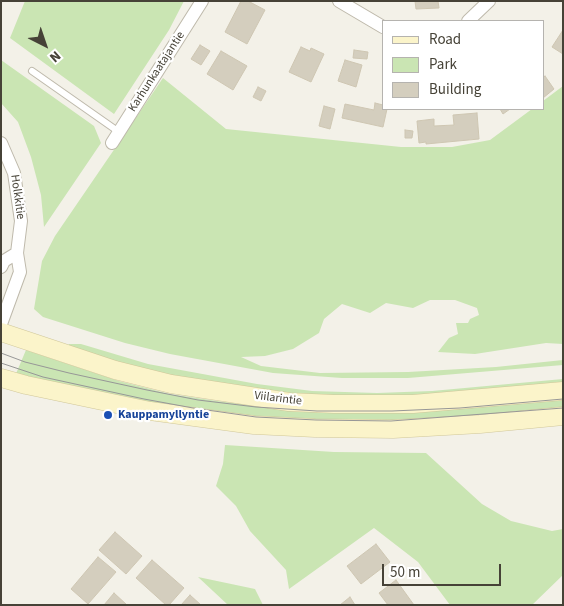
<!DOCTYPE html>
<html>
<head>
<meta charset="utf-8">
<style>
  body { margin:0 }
  #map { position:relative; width:564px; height:606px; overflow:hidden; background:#f3f1e8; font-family:"Source Sans 3",sans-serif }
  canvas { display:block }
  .frame { position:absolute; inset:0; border:2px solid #464237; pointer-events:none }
  .legend { position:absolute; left:382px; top:20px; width:162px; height:90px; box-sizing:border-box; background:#fff; border:1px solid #b5b3af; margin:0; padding:6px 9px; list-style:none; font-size:15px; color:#464237 }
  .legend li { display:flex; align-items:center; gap:10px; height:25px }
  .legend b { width:25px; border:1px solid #b5b3af }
  .north { position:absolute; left:20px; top:20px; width:50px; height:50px; -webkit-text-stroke:4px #fff; paint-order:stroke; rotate:139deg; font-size:14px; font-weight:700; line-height:20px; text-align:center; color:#464237 }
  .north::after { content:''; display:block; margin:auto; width:18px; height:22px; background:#464237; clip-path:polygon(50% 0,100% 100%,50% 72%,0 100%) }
  .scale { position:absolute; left:382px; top:564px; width:119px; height:22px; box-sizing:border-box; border:2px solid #464237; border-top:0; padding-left:6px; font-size:15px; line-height:18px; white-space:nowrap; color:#464237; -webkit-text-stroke:4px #fff; paint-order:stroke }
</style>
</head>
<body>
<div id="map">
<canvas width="564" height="606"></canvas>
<div class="frame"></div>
<ul class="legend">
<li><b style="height:6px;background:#fbf4ca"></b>Road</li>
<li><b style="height:14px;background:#cae5b3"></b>Park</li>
<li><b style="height:14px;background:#d4cebe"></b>Building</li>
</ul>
<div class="north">N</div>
<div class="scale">50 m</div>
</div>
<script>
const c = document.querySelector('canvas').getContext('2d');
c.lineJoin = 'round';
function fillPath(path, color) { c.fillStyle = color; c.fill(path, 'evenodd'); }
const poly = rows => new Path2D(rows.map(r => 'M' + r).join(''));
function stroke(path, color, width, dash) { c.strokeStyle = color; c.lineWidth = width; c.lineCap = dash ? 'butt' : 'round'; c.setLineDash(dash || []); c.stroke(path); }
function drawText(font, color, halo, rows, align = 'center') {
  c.font = font + ' "Source Sans 3",sans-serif'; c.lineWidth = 4.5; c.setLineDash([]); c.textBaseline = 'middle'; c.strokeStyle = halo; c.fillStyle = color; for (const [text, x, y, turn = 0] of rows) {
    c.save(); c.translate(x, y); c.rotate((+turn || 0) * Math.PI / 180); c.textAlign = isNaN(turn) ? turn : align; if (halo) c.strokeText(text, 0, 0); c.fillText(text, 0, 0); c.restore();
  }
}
fillPath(poly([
  [25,1,184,1,169,30,114,114,10,38],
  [1,60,94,126,101,143,44,227,41,195,31,157,18,122,1,103],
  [163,78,226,129,401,147,452,147,490,140,532,109,543,109,543,101,563,86,563,344,546,343,475,354,438,352,449,338,458,334,456,323,468,323,470,319,479,315,477,308,455,300,430,300,413,308,386,303,370,313,342,304,324,319,319,333,293,349,265,356,241,357,261,366,320,373,408,372,496,367,563,360,563,365,408,378,342,378,273,373,170,354,125,343,43,317,34,309,42,261,55,236],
  [69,344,81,344,148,364,257,384,312,391,377,393,432,391,563,379,563,386,468,395,311,398,190,380,103,359,68,347],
  [26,350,119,381,170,394,217,401,257,406,563,397,563,413,432,424,215,416,15,376],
  [225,445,334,452,426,453,482,504,511,521,552,531,563,529,563,575,532,605,450,605,418,562,374,528,289,589,286,570,250,531,236,506,216,486,223,464],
  [198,577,255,589,263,605,228,605]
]), '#cae5b3');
const building = poly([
  [241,1,248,1,265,10,247,44,225,32,241,1],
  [415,1,438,1,439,8,416,9,415,1],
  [563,30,563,54,552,47,563,30],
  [200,45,210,51,201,65,191,59,200,45],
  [301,47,310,51,311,48,324,54,311,82,289,72,301,47],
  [354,50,368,52,367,59,353,58,354,50],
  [221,51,247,66,233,90,207,74,221,51],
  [345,60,362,65,356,87,338,81,345,60],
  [545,76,554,89,543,98,543,78,545,76],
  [258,87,266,91,261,101,253,97,258,87],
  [375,103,383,105,383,109,387,109,383,127,342,118,345,104,374,110,375,103],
  [324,106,335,109,330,129,319,126,324,106],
  [500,109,510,109,503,114,500,109],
  [477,113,479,139,426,144,426,142,419,143,417,121,434,119,434,126,454,125,453,115,477,113],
  [405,130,413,131,412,138,405,138,405,130],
  [115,532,142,556,126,574,99,550,115,532],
  [376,544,390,562,361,584,347,566,376,544],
  [98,557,116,572,88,604,71,589,98,557],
  [152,560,184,588,169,605,166,605,136,578,152,560],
  [396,580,414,605,388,605,379,593,396,580],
  [114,593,127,605,104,605,114,593],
  [190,595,201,605,181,605,190,595],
  [350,597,355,605,340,605,350,597]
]);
fillPath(building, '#d4cebe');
stroke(building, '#cec6b2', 1);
const service = poly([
  [32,71,119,132]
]);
const minor = poly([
  [339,1,383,27],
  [468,21,489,1],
  [1,143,14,173,21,221,17,253,20,272,1,324],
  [112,143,202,1],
  [1,267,4,261,17,253]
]);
const secondary = poly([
  [1,332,115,370,171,384,289,402,334,404,413,404,563,391],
  [1,378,26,385,150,411,254,425,315,428,393,429,480,424,563,416]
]);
stroke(service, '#beb9ab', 8);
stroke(minor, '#beb9ab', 14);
stroke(secondary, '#d0c79a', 19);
stroke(service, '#fff', 6);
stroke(minor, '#fff', 12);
stroke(secondary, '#fbf4ca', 18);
stroke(poly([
  [1,353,25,362,69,373,147,390,198,400,256,407,317,411,392,411,460,408,563,399],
  [1,363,43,377,144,399,193,408,256,417,316,420,391,421,563,408]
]), '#979797', 1);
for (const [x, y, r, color] of [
  [108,415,5,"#1a4fb4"]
]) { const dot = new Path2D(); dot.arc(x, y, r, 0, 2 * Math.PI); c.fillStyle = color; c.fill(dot); stroke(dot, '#fff', 2); }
drawText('12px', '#464237', '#fff', [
  ["Karhunkaatajantie",157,72,-57],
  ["Holkkitie",17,197,82],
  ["Viilarintie",278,399,7]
]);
drawText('bold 12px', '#164399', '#fff', [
  ["Kauppamyllyntie",118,415]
], 'left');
</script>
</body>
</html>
